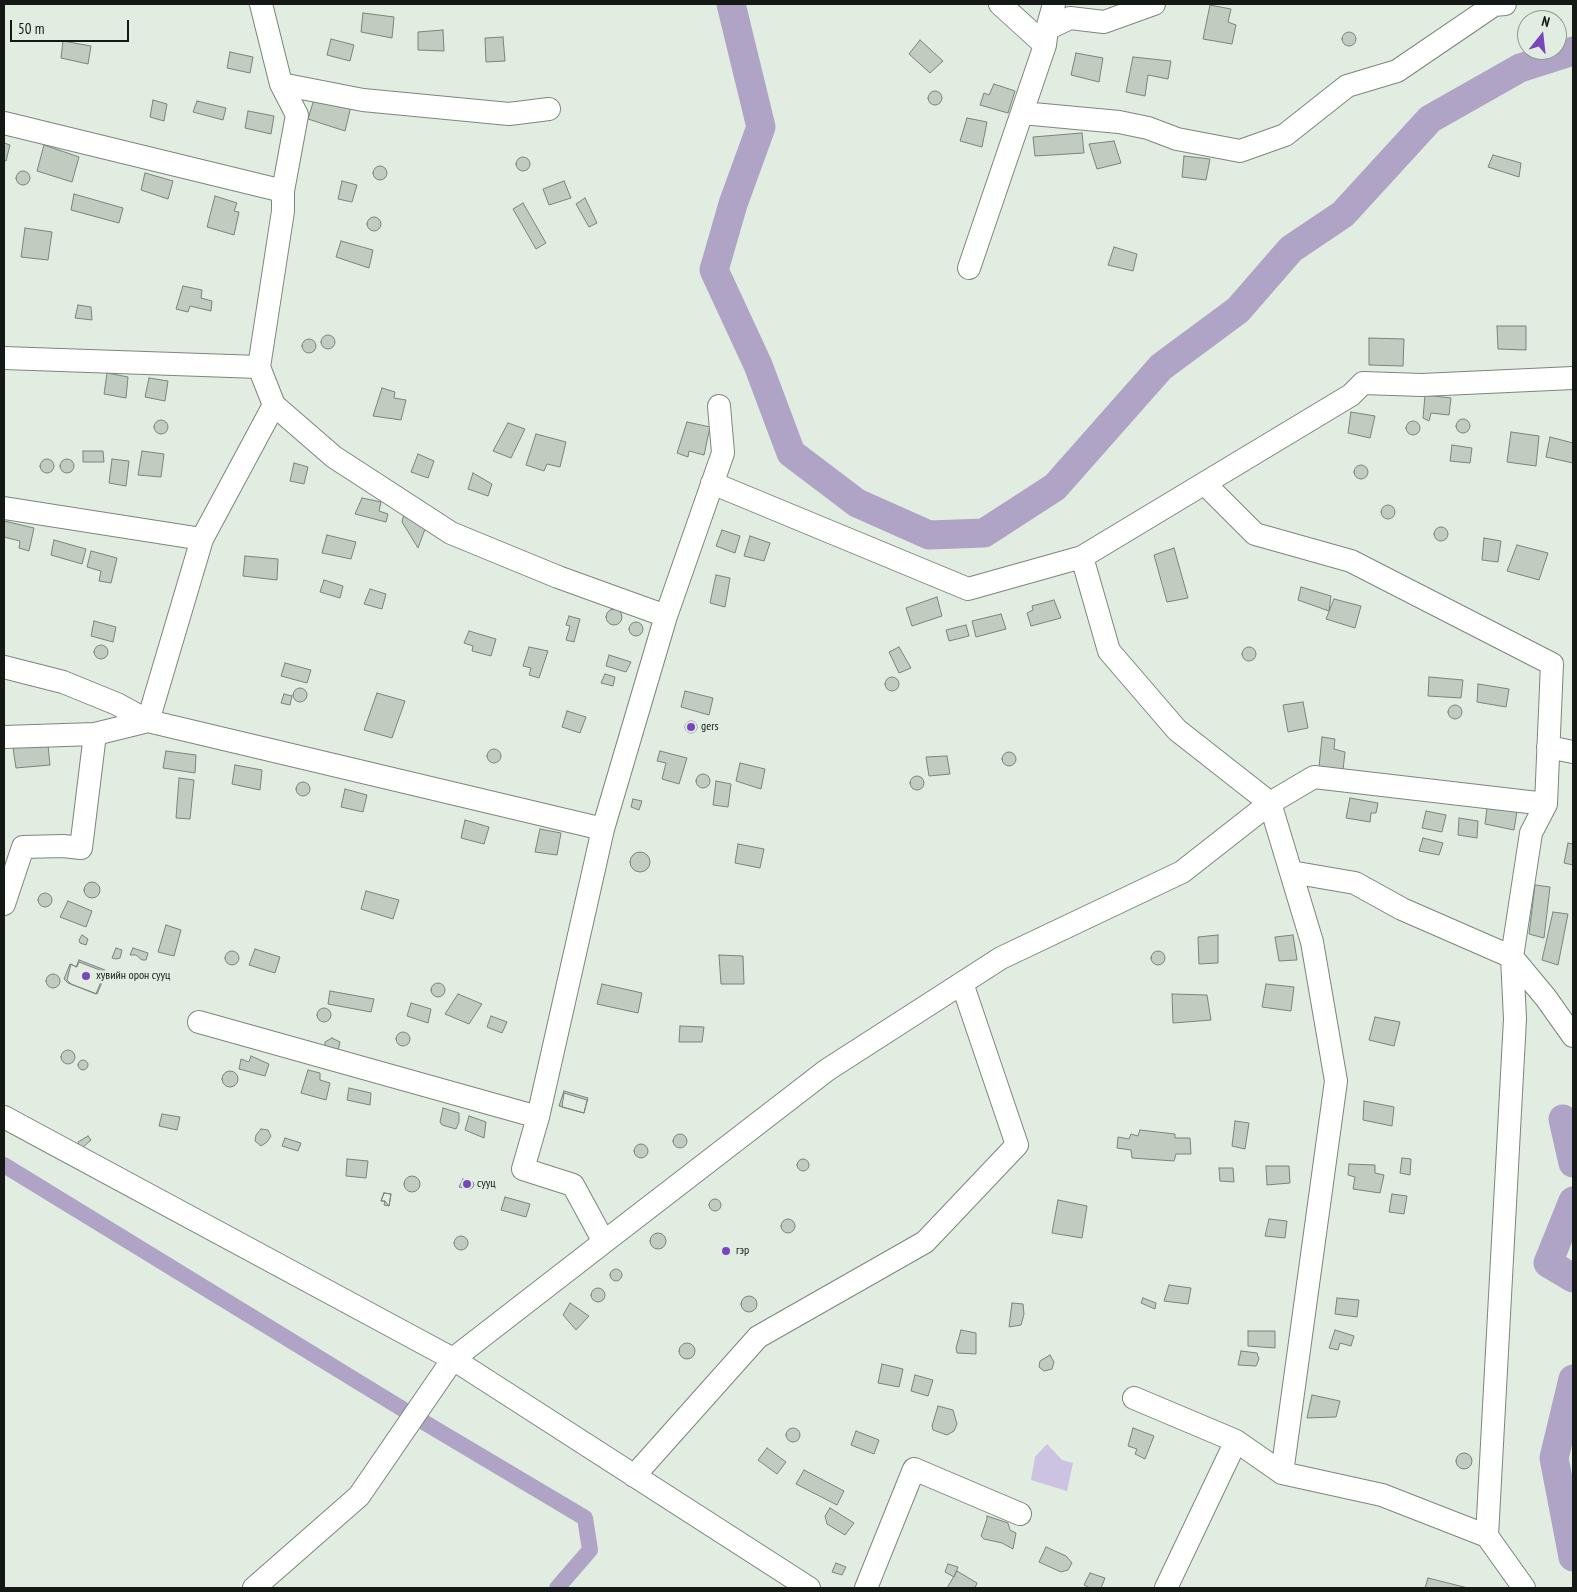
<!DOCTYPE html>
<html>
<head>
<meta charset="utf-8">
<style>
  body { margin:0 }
  #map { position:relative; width:1577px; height:1592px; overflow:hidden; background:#e2ede2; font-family:"PT Sans Narrow",sans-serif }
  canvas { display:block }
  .frame { position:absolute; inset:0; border:5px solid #151915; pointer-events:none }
  .north { position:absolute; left:1517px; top:10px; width:50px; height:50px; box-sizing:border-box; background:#e2ede2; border:1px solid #909890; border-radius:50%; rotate:16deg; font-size:14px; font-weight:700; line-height:20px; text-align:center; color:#151915 }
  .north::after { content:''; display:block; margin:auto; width:18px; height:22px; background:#7945bd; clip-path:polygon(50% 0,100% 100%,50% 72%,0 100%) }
  .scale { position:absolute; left:10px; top:20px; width:119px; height:22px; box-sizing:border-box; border:2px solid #151915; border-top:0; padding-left:6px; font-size:15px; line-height:18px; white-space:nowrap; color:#151915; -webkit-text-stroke:4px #e2ede2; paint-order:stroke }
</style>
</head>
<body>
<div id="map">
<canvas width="1577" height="1592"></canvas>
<div class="frame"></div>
<div class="north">N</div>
<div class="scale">50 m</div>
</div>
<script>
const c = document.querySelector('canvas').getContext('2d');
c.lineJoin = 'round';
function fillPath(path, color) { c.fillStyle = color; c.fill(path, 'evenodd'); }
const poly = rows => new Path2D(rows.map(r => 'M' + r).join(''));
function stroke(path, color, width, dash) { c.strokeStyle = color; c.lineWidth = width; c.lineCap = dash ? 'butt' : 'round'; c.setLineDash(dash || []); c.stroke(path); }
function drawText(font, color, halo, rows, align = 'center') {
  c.font = font + ' "PT Sans Narrow",sans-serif'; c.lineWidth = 5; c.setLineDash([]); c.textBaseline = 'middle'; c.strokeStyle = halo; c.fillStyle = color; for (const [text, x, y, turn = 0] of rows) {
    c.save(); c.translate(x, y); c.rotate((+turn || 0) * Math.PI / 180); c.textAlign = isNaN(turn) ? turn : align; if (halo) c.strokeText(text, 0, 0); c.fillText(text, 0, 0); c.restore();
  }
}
fillPath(poly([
  [1047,1444,1062,1460,1073,1463,1067,1491,1031,1480,1035,1457]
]), '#ccc3e2');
stroke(poly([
  [4,1165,427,1424,585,1518,590,1550,557,1588]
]), '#afa4c6', 16);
stroke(poly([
  [731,4,761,127,733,204,714,270,758,365,791,453,857,503,929,535,984,533,1055,487,1161,367,1238,310,1291,249,1343,214,1430,119,1520,68,1573,51],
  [1563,1119,1573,1163],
  [1573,1201,1548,1263,1573,1278],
  [1573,1379,1554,1458,1573,1557]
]), '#afa4c6', 29);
const building = poly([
  [1210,5,1231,9,1228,22,1236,25,1232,44,1203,39,1210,5],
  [363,13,394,17,392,38,361,32,363,13],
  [443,30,444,51,418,50,418,32,443,30],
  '1342 39a7 7 0 1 1 14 0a7 7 0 1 1-14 0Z',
  [503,37,505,61,486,62,485,38,503,37],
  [331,39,354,45,350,61,327,55,331,39],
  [920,40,943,61,930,73,909,54,920,40],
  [63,41,91,46,88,64,61,58,63,41],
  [230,52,253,57,250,73,227,68,230,52],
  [1076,53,1103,58,1099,82,1071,75,1076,53],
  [1133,57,1171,61,1168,79,1148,75,1145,96,1126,92,1133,57],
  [994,84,1015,91,1008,113,980,105,984,93,989,95,994,84],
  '928 98a7 7 0 1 1 14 0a7 7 0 1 1-14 0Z',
  [315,96,351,106,345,131,308,119,315,96],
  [153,100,167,104,164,121,150,117,153,100],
  [197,101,226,108,223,120,193,112,197,101],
  [248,111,274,116,271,134,245,128,248,111],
  [967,118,987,122,982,147,960,141,967,118],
  [1082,133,1084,153,1035,156,1033,137,1082,133],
  [1114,141,1121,163,1097,169,1089,144,1114,141],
  [4,143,10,145,6,161,4,160,4,143],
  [44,145,79,157,72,182,37,171,44,145],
  [1493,155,1521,163,1519,177,1488,167,1493,155],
  [1184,156,1210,159,1206,180,1182,177,1184,156],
  '516 164a7 7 0 1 1 14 0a7 7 0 1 1-14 0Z',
  '373 173a7 7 0 1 1 14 0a7 7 0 1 1-14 0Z',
  '16 178a7 7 0 1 1 14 0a7 7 0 1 1-14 0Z',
  [145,173,173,181,168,199,141,190,145,173],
  [342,181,357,185,352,202,338,199,342,181],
  [564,181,571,198,549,205,543,189,564,181],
  [74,194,123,208,119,223,71,210,74,194],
  [215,196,237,203,234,211,239,212,234,235,207,227,215,196],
  [585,198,597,223,589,227,576,204,585,198],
  [523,203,546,243,536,249,513,209,523,203],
  '367 224a7 7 0 1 1 14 0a7 7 0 1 1-14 0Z',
  [25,228,52,232,48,260,21,257,25,228],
  [341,241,373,250,369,268,336,257,341,241],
  [1114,247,1137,254,1133,271,1108,265,1114,247],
  [183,286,202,290,201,298,212,301,211,311,190,306,188,312,176,309,183,286],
  [78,305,91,307,92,320,75,318,78,305],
  [1497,326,1526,326,1526,350,1498,349,1497,326],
  '321 342a7 7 0 1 1 14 0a7 7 0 1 1-14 0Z',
  [1369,338,1404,339,1403,366,1369,365,1369,338],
  '302 346a7 7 0 1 1 14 0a7 7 0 1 1-14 0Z',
  [107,373,128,377,126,398,104,394,107,373],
  [149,378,168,381,165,401,145,397,149,378],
  [382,388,395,392,394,398,406,400,401,420,373,416,382,388],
  [1425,395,1451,398,1449,415,1431,413,1429,421,1423,418,1425,395],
  [1351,412,1375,416,1370,438,1348,433,1351,412],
  '1456 426a7 7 0 1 1 14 0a7 7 0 1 1-14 0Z',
  '154 427a7 7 0 1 1 14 0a7 7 0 1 1-14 0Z',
  '1406 428a7 7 0 1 1 14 0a7 7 0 1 1-14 0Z',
  [687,422,710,427,704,455,689,451,688,457,677,453,687,422],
  [508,423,525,429,511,458,493,451,508,423],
  [1511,432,1539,436,1536,466,1507,462,1511,432],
  [536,434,566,442,560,467,547,464,544,471,526,465,536,434],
  [1550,437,1573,443,1573,463,1546,457,1550,437],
  [1452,445,1472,448,1470,463,1450,461,1452,445],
  [83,451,103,451,104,462,83,462,83,451],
  [142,451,164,454,161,477,138,475,142,451],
  [418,454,434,461,428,478,411,472,418,454],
  [112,459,129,461,126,486,109,483,112,459],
  '60 466a7 7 0 1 1 14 0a7 7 0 1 1-14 0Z',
  '40 466a7 7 0 1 1 14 0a7 7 0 1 1-14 0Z',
  [294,463,308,467,304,484,290,481,294,463],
  '1354 472a7 7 0 1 1 14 0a7 7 0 1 1-14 0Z',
  [473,473,492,484,488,496,468,489,473,473],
  [362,498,381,502,379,511,388,514,386,522,355,514,362,498],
  '1381 512a7 7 0 1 1 14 0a7 7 0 1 1-14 0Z',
  [405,510,428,521,418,548,402,522,405,510],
  [4,521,34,528,29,551,19,548,20,541,4,537,4,521],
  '1434 534a7 7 0 1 1 14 0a7 7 0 1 1-14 0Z',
  [722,530,740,536,735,553,716,546,722,530],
  [327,535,356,542,351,559,322,553,327,535],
  [750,536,770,543,764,561,744,556,750,536],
  [1484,538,1501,541,1498,562,1482,560,1484,538],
  [54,540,86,549,82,564,51,555,54,540],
  [1517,545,1548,553,1539,580,1507,571,1517,545],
  [1174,548,1188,598,1167,602,1154,555,1174,548],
  [91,551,117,558,111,583,99,581,101,571,87,567,91,551],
  [245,556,278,559,277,580,243,576,245,556],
  [716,575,730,578,725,607,710,603,716,575],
  [324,580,343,586,340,598,320,592,324,580],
  [1301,587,1331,596,1329,611,1298,600,1301,587],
  [370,589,386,594,382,609,364,604,370,589],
  [937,597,942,616,912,626,906,608,937,597],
  [1334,599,1361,606,1355,628,1326,619,1334,599],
  [1054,600,1061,618,1031,626,1027,613,1033,610,1032,606,1054,600],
  '606 617a8 8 0 1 1 16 0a8 8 0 1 1-16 0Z',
  [1001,614,1006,629,976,637,972,621,1001,614],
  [569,616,580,619,574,642,566,640,570,626,566,625,569,616],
  [94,621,116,627,113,642,91,636,94,621],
  '629 629a7 7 0 1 1 14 0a7 7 0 1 1-14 0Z',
  [966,625,969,636,949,641,946,630,966,625],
  [469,631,496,639,491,656,472,651,473,646,464,643,469,631],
  '94 652a7 7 0 1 1 14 0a7 7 0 1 1-14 0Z',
  [529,647,548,651,539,678,529,675,531,668,523,666,529,647],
  [899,647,911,668,899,673,889,652,899,647],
  '1242 654a7 7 0 1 1 14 0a7 7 0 1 1-14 0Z',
  [609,655,631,662,626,672,606,666,609,655],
  [285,663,311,670,307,683,281,676,285,663],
  [605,674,615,677,613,686,601,683,605,674],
  [1429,677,1463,680,1461,698,1428,696,1429,677],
  '885 684a7 7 0 1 1 14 0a7 7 0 1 1-14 0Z',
  [1478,684,1509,689,1506,707,1477,702,1478,684],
  '293 695a7 7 0 1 1 14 0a7 7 0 1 1-14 0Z',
  [685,691,713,698,709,715,681,707,685,691],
  [377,693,405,701,392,738,364,730,377,693],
  [284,694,292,696,290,705,281,703,284,694],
  [1303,702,1308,728,1288,732,1283,705,1303,702],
  '1448 712a7 7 0 1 1 14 0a7 7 0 1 1-14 0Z',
  [567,711,586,717,580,733,562,727,567,711],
  '685 727a6 6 0 1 1 12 0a6 6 0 1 1-12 0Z',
  [1322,737,1335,739,1334,749,1345,752,1343,770,1319,767,1322,737],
  [48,745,50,765,16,768,13,748,48,745],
  '487 756a7 7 0 1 1 14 0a7 7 0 1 1-14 0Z',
  [166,751,196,755,195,773,163,768,166,751],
  [660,751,687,758,679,784,662,779,666,763,657,761,660,751],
  '1002 759a7 7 0 1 1 14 0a7 7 0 1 1-14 0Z',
  [947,756,950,774,929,776,926,757,947,756],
  [740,763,765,769,761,789,736,781,740,763],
  [235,765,262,770,260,790,232,784,235,765],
  '696 781a7 7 0 1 1 14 0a7 7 0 1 1-14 0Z',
  '910 783a7 7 0 1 1 14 0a7 7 0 1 1-14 0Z',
  [179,778,194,780,190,819,176,818,179,778],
  [716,781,731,784,728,807,713,805,716,781],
  '296 789a7 7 0 1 1 14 0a7 7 0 1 1-14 0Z',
  [345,789,367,795,363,812,341,807,345,789],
  [1350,798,1378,803,1376,813,1371,813,1370,822,1346,818,1350,798],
  [633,799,642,801,639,810,631,807,633,799],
  [1487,808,1517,811,1514,830,1485,824,1487,808],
  [1426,811,1446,815,1442,832,1422,828,1426,811],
  [1459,818,1478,821,1477,838,1458,835,1459,818],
  [465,820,489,827,484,844,461,838,465,820],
  [540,829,561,833,557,855,535,852,540,829],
  [1423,838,1443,843,1439,855,1419,851,1423,838],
  [1568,843,1573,844,1573,865,1564,863,1568,843],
  [738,844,764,849,760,868,735,863,738,844],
  '630 862a10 10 0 1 1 20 0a10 10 0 1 1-20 0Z',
  '84 890a8 8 0 1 1 16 0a8 8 0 1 1-16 0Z',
  [1535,885,1550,887,1544,938,1529,934,1535,885],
  [366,891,399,900,393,919,361,909,366,891],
  '38 900a7 7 0 1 1 14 0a7 7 0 1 1-14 0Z',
  [68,901,92,911,86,927,60,917,68,901],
  [1553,912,1568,914,1558,965,1542,960,1553,912],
  [166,925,181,930,174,956,158,952,166,925],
  [82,935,88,939,86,945,80,943,79,940,82,935],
  [1218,935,1218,963,1199,964,1198,937,1218,935],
  [1293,935,1297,960,1279,961,1275,937,1293,935],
  [116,948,122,950,120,958,116,959,112,958,116,948],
  [133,948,148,953,146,960,142,960,136,955,130,955,133,948],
  [255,949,280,957,275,973,249,965,255,949],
  '225 958a7 7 0 1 1 14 0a7 7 0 1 1-14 0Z',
  '1151 958a7 7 0 1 1 14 0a7 7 0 1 1-14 0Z',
  [719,955,743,956,744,984,721,984,719,955],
  [79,960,105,970,106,973,97,994,71,984,67,980,71,964,76,967,79,960],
  [79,962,105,972,96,994,68,983,64,979,70,964,77,967,79,962],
  '46 981a7 7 0 1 1 14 0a7 7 0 1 1-14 0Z',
  '431 990a7 7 0 1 1 14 0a7 7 0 1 1-14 0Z',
  [602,984,642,993,638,1013,597,1004,602,984],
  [1266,984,1294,987,1291,1011,1262,1007,1266,984],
  [330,991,374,999,371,1012,328,1004,330,991],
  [458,994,482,1004,469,1024,445,1014,458,994],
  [1172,994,1207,995,1211,1020,1173,1023,1172,994],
  [411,1003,431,1009,428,1023,407,1016,411,1003],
  '317 1015a7 7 0 1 1 14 0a7 7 0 1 1-14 0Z',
  [491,1016,507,1022,502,1033,487,1027,491,1016],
  [1375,1017,1400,1022,1394,1046,1369,1040,1375,1017],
  [680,1026,704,1027,702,1042,679,1042,680,1026],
  '396 1039a7 7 0 1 1 14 0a7 7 0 1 1-14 0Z',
  [332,1038,340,1042,338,1051,326,1047,325,1045,325,1042,332,1038],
  '61 1057a7 7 0 1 1 14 0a7 7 0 1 1-14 0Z',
  [251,1056,269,1064,265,1076,239,1069,241,1059,249,1062,251,1056],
  '78 1065a5 5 0 1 1 10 0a5 5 0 1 1-10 0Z',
  [308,1070,320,1073,320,1080,330,1083,326,1100,301,1093,308,1070],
  '222 1079a8 8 0 1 1 16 0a8 8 0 1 1-16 0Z',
  [349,1088,371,1093,370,1105,347,1100,349,1088],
  [564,1091,588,1098,584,1113,559,1106,564,1091],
  [564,1093,587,1100,584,1113,562,1107,564,1093],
  [1364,1101,1394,1107,1392,1126,1363,1120,1364,1101],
  [443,1108,459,1113,459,1122,456,1129,442,1125,440,1122,443,1108],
  [162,1114,180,1117,177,1130,159,1126,162,1114],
  [469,1116,486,1122,484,1138,465,1130,469,1116],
  [1235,1121,1249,1123,1245,1149,1232,1146,1235,1121],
  [261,1129,268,1130,271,1136,267,1142,261,1146,255,1141,256,1135,261,1129],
  [1140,1130,1175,1134,1175,1138,1190,1138,1191,1154,1176,1154,1174,1161,1132,1158,1131,1150,1117,1148,1118,1137,1129,1139,1131,1134,1138,1136,1140,1130],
  '673 1141a7 7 0 1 1 14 0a7 7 0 1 1-14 0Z',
  [88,1136,91,1140,83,1147,79,1146,78,1142,88,1136],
  [285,1138,301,1143,298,1151,282,1146,285,1138],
  '634 1151a7 7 0 1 1 14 0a7 7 0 1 1-14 0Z',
  [1402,1158,1411,1159,1410,1175,1400,1173,1402,1158],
  '797 1165a6 6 0 1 1 12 0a6 6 0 1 1-12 0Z',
  [347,1159,368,1161,366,1178,346,1176,347,1159],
  [1349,1164,1375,1165,1375,1173,1384,1175,1380,1193,1353,1189,1355,1177,1348,1175,1349,1164],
  [1266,1166,1289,1166,1290,1183,1267,1185,1266,1166],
  [1219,1168,1233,1168,1234,1182,1220,1181,1219,1168],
  '404 1184a8 8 0 1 1 16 0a8 8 0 1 1-16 0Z',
  [463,1179,473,1182,474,1185,472,1188,470,1189,459,1187,463,1179],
  [384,1193,391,1194,389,1206,384,1205,385,1201,381,1201,384,1193],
  [384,1193,391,1194,389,1206,385,1201,381,1201,384,1193],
  [1392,1194,1407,1196,1404,1214,1389,1212,1392,1194],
  [505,1197,530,1204,526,1217,501,1210,505,1197],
  '709 1205a6 6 0 1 1 12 0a6 6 0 1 1-12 0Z',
  [1058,1200,1087,1206,1082,1238,1052,1233,1058,1200],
  [1269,1219,1287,1221,1285,1238,1265,1236,1269,1219],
  '781 1226a7 7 0 1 1 14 0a7 7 0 1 1-14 0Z',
  '650 1241a8 8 0 1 1 16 0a8 8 0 1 1-16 0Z',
  '454 1243a7 7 0 1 1 14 0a7 7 0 1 1-14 0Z',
  '610 1275a6 6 0 1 1 12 0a6 6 0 1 1-12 0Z',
  [1169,1285,1191,1288,1188,1304,1164,1301,1169,1285],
  '591 1295a7 7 0 1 1 14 0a7 7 0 1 1-14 0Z',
  '741 1304a8 8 0 1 1 16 0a8 8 0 1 1-16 0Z',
  [1143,1298,1156,1303,1155,1309,1141,1303,1143,1298],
  [1337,1298,1359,1300,1357,1317,1335,1314,1337,1298],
  [570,1303,589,1316,576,1330,563,1315,570,1303],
  [1012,1303,1023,1304,1024,1314,1021,1325,1009,1327,1012,1303],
  [961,1330,976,1333,976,1354,957,1353,956,1348,961,1330],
  [1335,1330,1354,1336,1351,1346,1340,1343,1338,1350,1329,1348,1335,1330],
  [1248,1331,1275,1331,1275,1348,1248,1346,1248,1331],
  '679 1351a8 8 0 1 1 16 0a8 8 0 1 1-16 0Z',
  [1241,1351,1257,1353,1259,1359,1256,1366,1238,1365,1241,1351],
  [1050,1355,1054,1362,1052,1369,1044,1371,1039,1367,1040,1361,1050,1355],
  [882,1364,903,1369,899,1387,878,1383,882,1364],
  [915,1375,933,1380,928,1396,911,1391,915,1375],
  [1312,1395,1340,1401,1336,1417,1307,1418,1312,1395],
  [938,1406,953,1410,957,1424,954,1431,947,1435,933,1430,932,1426,938,1406],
  '786 1435a7 7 0 1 1 14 0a7 7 0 1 1-14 0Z',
  [1133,1428,1154,1436,1145,1459,1135,1454,1137,1449,1128,1446,1133,1428],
  [856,1431,879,1440,874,1454,851,1445,856,1431],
  [767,1448,786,1462,777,1474,758,1460,767,1448],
  '1456 1461a8 8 0 1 1 16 0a8 8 0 1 1-16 0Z',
  [804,1470,844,1491,837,1505,796,1484,804,1470],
  [830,1508,854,1523,845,1535,827,1524,825,1516,830,1508],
  [987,1516,1008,1523,1010,1530,1016,1533,1013,1549,1002,1543,984,1539,981,1536,987,1519,987,1516],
  [1046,1547,1066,1556,1072,1563,1068,1570,1061,1572,1039,1562,1046,1547],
  [836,1563,846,1567,842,1575,832,1572,836,1563],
  [948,1564,958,1567,954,1577,945,1572,948,1564],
  [957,1571,977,1583,975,1588,947,1588,957,1571],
  [1090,1573,1105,1578,1101,1588,1090,1588,1084,1585,1090,1573],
  [1428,1578,1468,1588,1425,1588,1428,1578]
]);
fillPath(building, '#c1ccc1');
stroke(building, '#7a847a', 1);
const minor = poly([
  [1000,4,1045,45],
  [1047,29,1070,18,1104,22,1154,4],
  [281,84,363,100,509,114,549,109],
  [1022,113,1119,122,1148,128,1177,139,1240,151,1285,135,1347,86,1397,71,1494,5,1505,4],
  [4,123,283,191],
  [969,268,1045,45,1047,29,1054,4],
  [4,358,259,367],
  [274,405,334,457,451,533,558,577,666,616],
  [1205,484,1255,534,1351,561,1552,664,1546,804,1531,833,1512,957,1546,998,1573,1036],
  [4,508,202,539],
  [1082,557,1351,395,1363,383,1422,385,1573,378],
  [4,667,63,682,117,704,148,721,603,829],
  [148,721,202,539,274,405,259,367,283,211,283,191,297,115,281,84,261,4],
  [4,737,95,734,148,721],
  [1548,747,1573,752],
  [1291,872,1355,883,1402,909,1512,957,1515,1019,1487,1536],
  [4,904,23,847,63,846,81,848,95,734],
  [199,1022,538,1117],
  [4,1117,453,1359,809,1588],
  [604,1242,827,1070,1001,958,1182,872,1270,803,1177,730,1109,651,1082,557,968,589,712,483],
  [1134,1398,1236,1441],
  [1282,1473,1382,1495,1487,1536,1524,1588],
  [634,1476,758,1337,925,1242,1017,1145,962,983],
  [254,1588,359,1496,453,1359,604,1242,573,1185,523,1169,538,1117,603,829,666,616,723,453,719,406],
  [866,1588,914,1469,1020,1514],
  [1166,1588,1236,1441,1282,1473,1336,1081,1312,942,1270,803,1314,777,1546,804]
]);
stroke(minor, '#7c867c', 24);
stroke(minor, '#fff', 22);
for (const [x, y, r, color] of [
  [691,727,5,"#7945bd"],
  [86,976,5,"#7945bd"],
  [467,1184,5,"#7945bd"],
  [726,1251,5,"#7945bd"]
]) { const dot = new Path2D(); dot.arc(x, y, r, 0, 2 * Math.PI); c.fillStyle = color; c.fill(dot); stroke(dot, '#e2ede2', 2); }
drawText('12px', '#151915', '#e2ede2', [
  ["gers",701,727],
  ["хувийн орон сууц",96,976],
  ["сууц",477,1184],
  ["гэр",736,1251]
], 'left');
</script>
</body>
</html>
